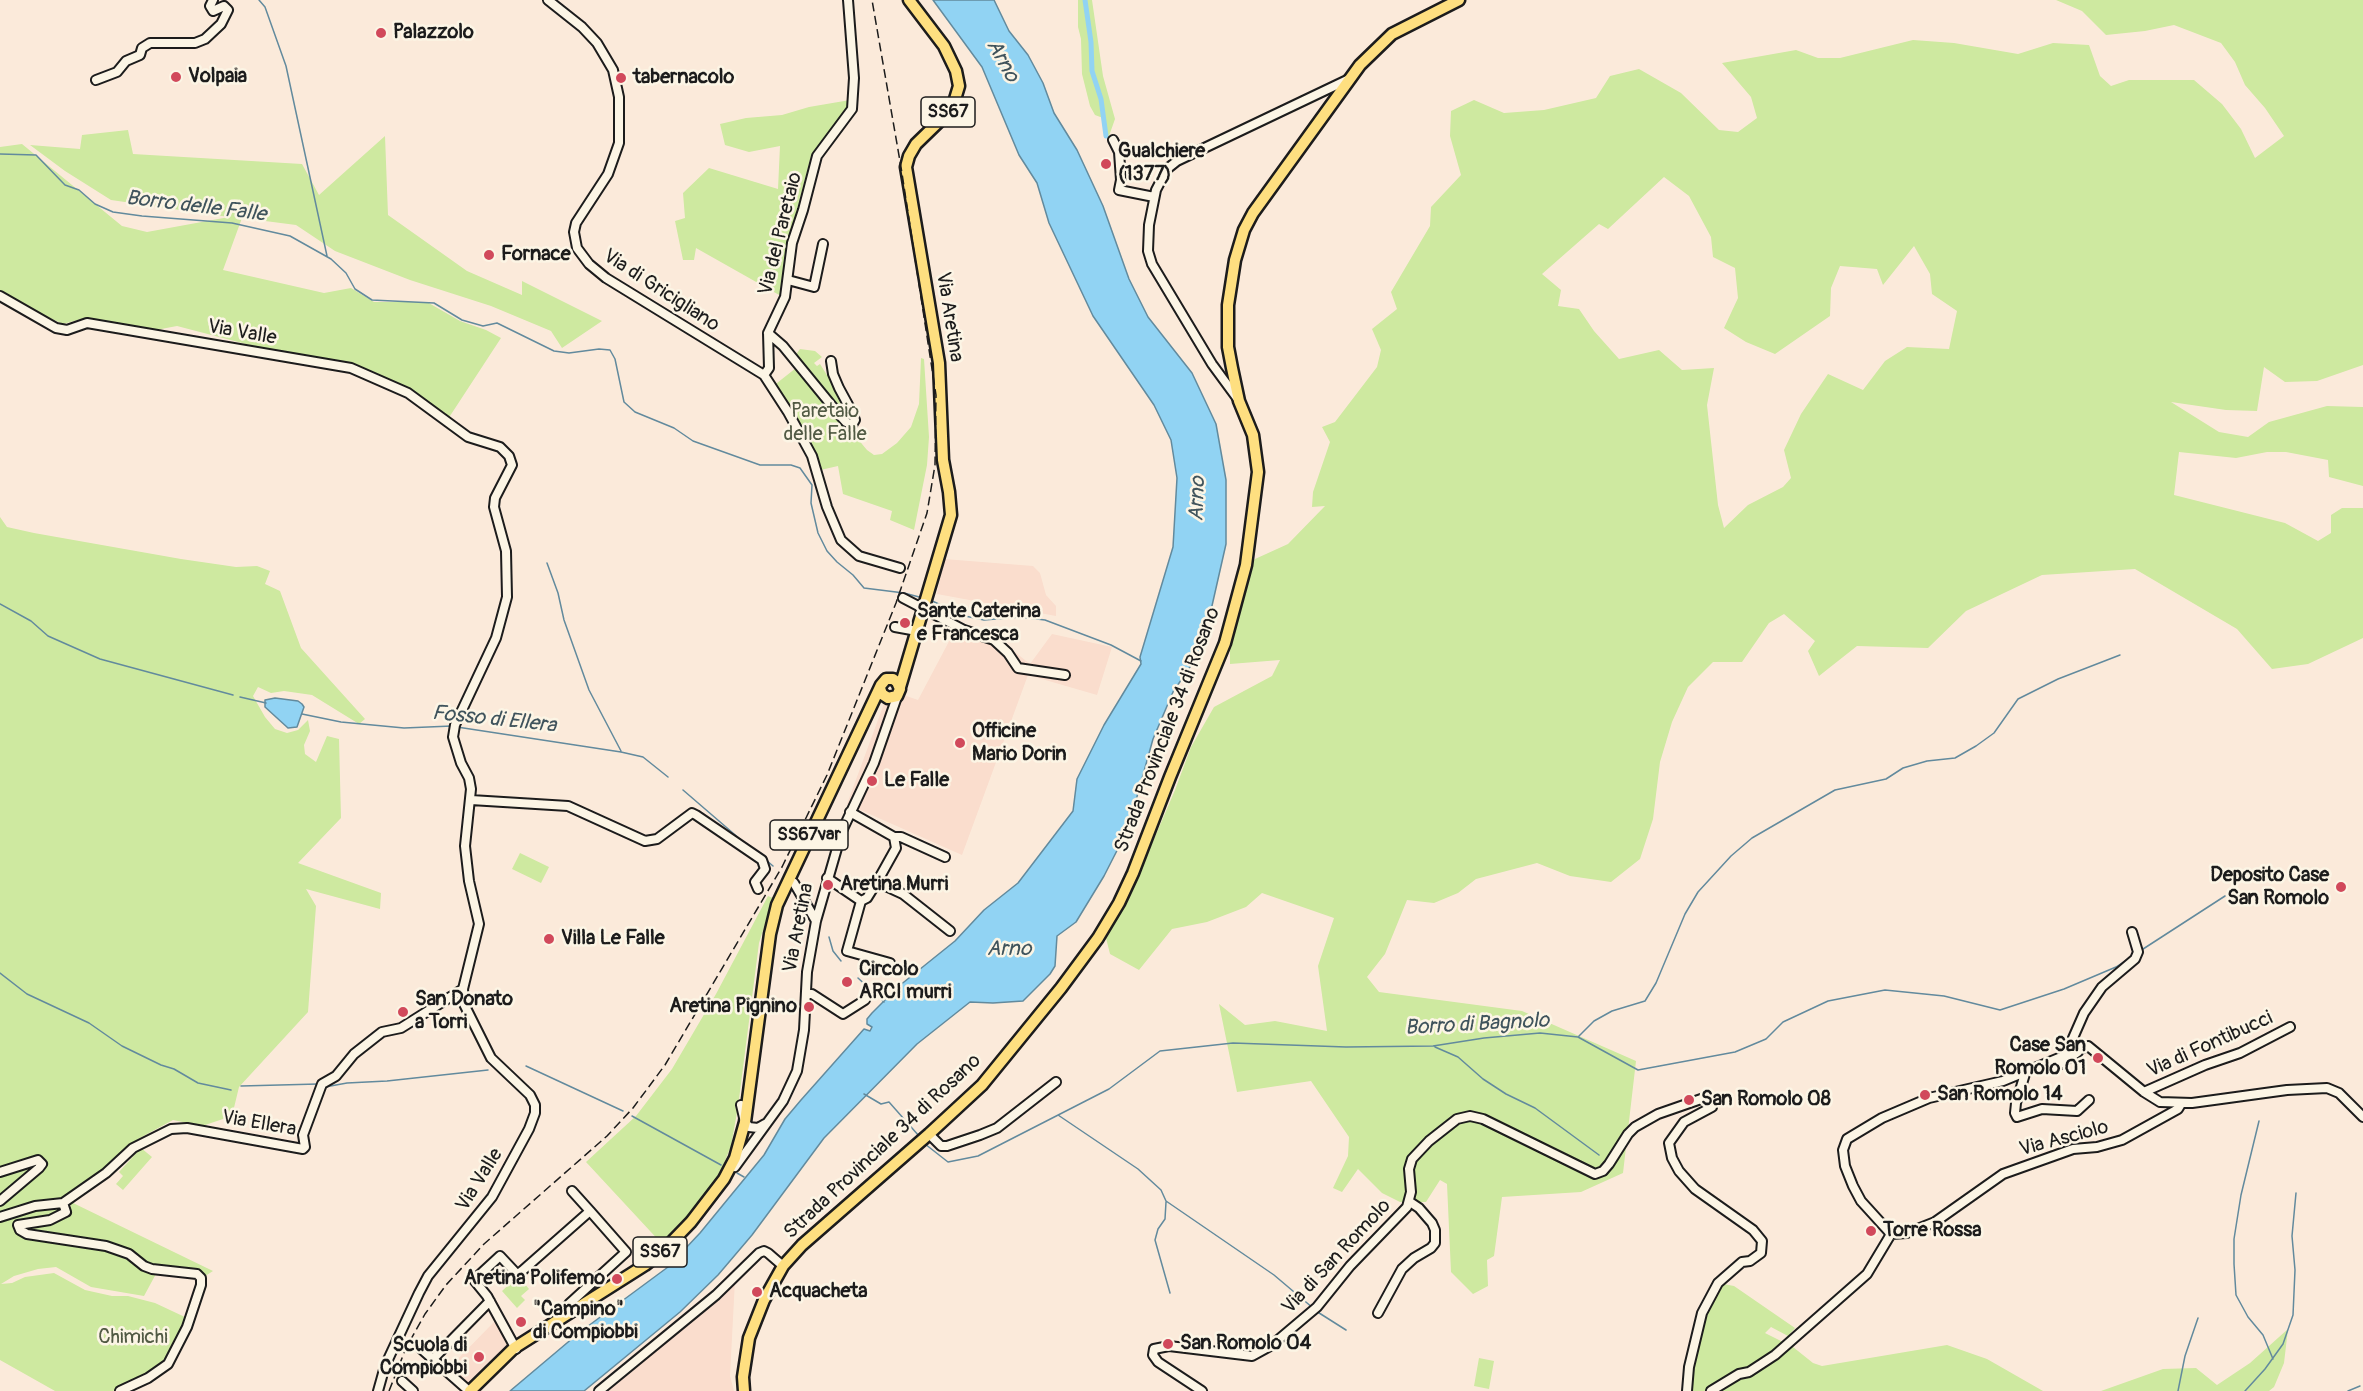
<!DOCTYPE html>
<html>
<head>
<meta charset="utf-8">
<style>
  body { margin:0 }
  canvas { display:block; background:#fbeada }
</style>
</head>
<body>
<canvas width="2363" height="1391"></canvas>
<script>
const c = document.querySelector('canvas').getContext('2d');
c.lineJoin = 'round';
function fillPath(path, color) { c.fillStyle = color; c.fill(path, 'evenodd'); }
const poly = rows => new Path2D(rows.map(r => 'M' + r).join(''));
function stroke(path, color, width, dash) { c.strokeStyle = color; c.lineWidth = width; c.lineCap = dash ? 'butt' : 'round'; c.setLineDash(dash || []); c.stroke(path); }
function drawText(font, color, halo, rows, align = 'center') {
  c.font = font + ' Pangolin,sans-serif'; c.lineWidth = 5; c.setLineDash([]); c.textBaseline = 'middle'; c.strokeStyle = halo; c.fillStyle = color; for (const [text, x, y, turn = 0] of rows) {
    c.save(); c.translate(x, y); c.rotate((+turn || 0) * Math.PI / 180); c.textAlign = isNaN(turn) ? turn : align; if (halo) c.strokeText(text, 0, 0); c.fillText(text, 0, 0); c.restore();
  }
}
fillPath(poly([
  [944,559,1033,566,1040,573,1046,595,1056,606,1056,616,937,594],
  [955,630,1006,645,1030,664,1052,634,1112,647,1097,695,1028,675,962,855,847,804,889,690,918,700],
  [735,1280,730,1376,734,1391,597,1391],
  [494,1322,502,1331,510,1345,469,1387,448,1369]
]), '#faddcd');
fillPath(poly([
  [1078,0,1092,0,1103,76,1115,119,1109,136,1106,136,1103,118,1095,115,1090,106,1082,74,1081,39,1078,27],
  [2056,0,2363,0,2363,365,2317,381,2285,382,2264,367,2257,411,2226,410,2171,402,2219,432,2248,437,2269,422,2327,406,2363,407,2363,486,2329,477,2328,460,2286,452,2267,452,2236,458,2179,452,2174,495,2285,523,2318,541,2331,533,2331,515,2342,508,2363,508,2363,638,2308,664,2272,669,2237,629,2135,569,2042,575,1966,611,1928,648,1857,646,1819,676,1808,651,1815,641,1784,614,1769,623,1742,662,1713,662,1688,687,1672,722,1660,762,1653,819,1640,859,1611,882,1570,876,1537,863,1476,879,1458,893,1434,903,1407,900,1385,954,1367,977,1379,992,1522,1011,1636,1061,1623,1173,1581,1192,1502,1197,1494,1256,1487,1260,1488,1286,1473,1294,1451,1272,1447,1184,1440,1180,1426,1202,1400,1202,1382,1193,1358,1169,1342,1192,1333,1188,1348,1156,1349,1137,1311,1081,1237,1092,1219,1004,1245,1025,1275,1021,1327,1031,1318,966,1334,918,1262,893,1246,907,1207,922,1172,929,1139,970,1110,954,1106,938,1136,881,1175,790,1191,747,1214,707,1272,676,1280,660,1230,664,1230,646,1249,567,1255,559,1288,544,1325,506,1312,507,1313,492,1330,442,1322,427,1335,422,1377,367,1381,350,1372,329,1397,309,1391,292,1430,226,1431,207,1461,175,1450,136,1451,111,1474,100,1504,113,1544,110,1596,98,1610,76,1639,69,1681,93,1719,130,1738,132,1757,118,1751,97,1722,63,1796,50,1818,58,1840,58,1913,40,1954,43,2018,54,2053,43,2089,45,2100,76,2111,86,2129,80,2194,80,2222,104,2241,129,2255,158,2284,136,2265,108,2245,85,2235,62,2221,43,2174,25,2145,31,2106,35,2082,11],
  [1664,177,1689,196,1711,237,1713,257,1735,268,1738,298,1724,328,1746,342,1775,354,1830,316,1831,288,1840,266,1877,269,1883,285,1914,246,1930,274,1932,294,1957,311,1949,349,1907,347,1885,361,1863,390,1828,374,1801,414,1784,450,1791,478,1783,487,1748,505,1724,528,1718,505,1707,405,1714,368,1682,370,1659,350,1619,359,1594,331,1579,309,1558,306,1561,290,1542,274,1599,224,1608,229],
  [850,100,841,118,811,156,786,252,781,296,696,248,694,260,683,260,675,221,685,218,683,193,709,168,778,189,780,146,749,152,725,145,720,124,746,118,782,115,809,107],
  [128,130,133,154,302,164,319,195,385,136,388,215,467,271,522,295,522,281,602,321,562,348,551,331,491,306,410,280,335,251,296,225,242,218,223,270,324,293,351,288,374,302,427,302,460,321,486,330,501,338,448,419,384,380,177,326,156,330,85,318,63,324,0,295,0,147,22,144,122,226,147,232,229,217,111,200,65,171,30,145,80,149,82,135],
  [800,349,815,351,822,357,814,363,817,366,820,364,854,418,854,428,857,438,867,450,874,455,882,454,897,443,911,427,919,404,921,358,924,359,929,437,927,465,914,530,890,520,892,511,843,494,838,466,816,471,769,383,777,383,796,368,794,357],
  [0,517,7,527,34,533,181,559,236,567,257,566,270,571,265,584,280,591,301,648,365,719,359,724,312,695,284,691,271,693,258,687,253,696,265,717,275,729,287,733,298,730,308,720,310,731,304,745,305,754,316,762,327,736,339,739,341,818,298,863,381,893,380,909,306,889,316,906,308,1012,239,1087,232,1116,202,1126,173,1120,138,1139,110,1168,56,1202,55,1206,61,1208,64,1215,69,1215,71,1202,213,1271,199,1280,157,1272,144,1296,91,1287,56,1267,38,1269,14,1276,1,1284,12,1283,25,1277,54,1273,85,1290,112,1296,128,1296,155,1303,187,1318,181,1337,168,1360,149,1375,127,1383,113,1391,55,1391,0,1360],
  [520,853,549,867,541,883,512,869],
  [768,896,773,898,759,943,738,1107,731,1146,722,1168,705,1198,686,1223,682,1221,672,1231,673,1235,663,1245,586,1162,636,1116,672,1069,716,994],
  [141,1148,152,1157,123,1190,116,1184,123,1176,119,1172],
  [523,1276,527,1281,524,1283,529,1289,521,1296,525,1300,517,1308,502,1291,516,1278,518,1281],
  [1718,1283,1734,1286,1795,1328,1788,1336,1771,1327,1765,1333,1793,1347,1813,1363,1822,1366,1947,1345,1987,1359,2043,1391,1683,1391,1702,1313],
  [2288,1329,2284,1363,2274,1387,2269,1391,2101,1391,2163,1369,2196,1368,2217,1385,2250,1363],
  [1479,1358,1494,1361,1489,1389,1474,1386]
]), '#cee9a0');
const water = poly([
  [933,0,994,0,1009,31,1028,55,1043,83,1054,113,1077,150,1103,206,1129,279,1148,317,1192,373,1216,424,1226,480,1226,544,1209,619,1198,655,1173,692,1153,739,1128,829,1104,876,1076,922,1057,936,1055,966,1050,974,1023,1001,993,1003,970,1002,917,1044,824,1138,752,1235,718,1275,680,1312,584,1391,510,1391,580,1332,668,1267,700,1233,764,1155,785,1119,801,1100,864,1029,870,1031,872,1027,867,1024,867,1019,872,1013,899,986,955,941,984,910,1018,883,1073,811,1077,779,1104,725,1141,664,1140,657,1173,547,1177,478,1171,440,1154,405,1093,316,1049,223,1037,183,1019,155,982,67,933,0],
  [275,698,298,701,302,704,304,707,297,727,288,728,265,707,265,700,275,698]
]);
fillPath(water, '#91d3f3');
stroke(water, '#628a9d', 1.5);
stroke(poly([
  [259,0,265,7,286,66,327,256],
  [0,154,36,155,65,185,79,190,95,204,113,212,142,216,232,223,290,236,331,259,346,273,355,289,372,300,434,303,462,320,483,326,497,323,554,351,569,353,599,349,610,350,615,359,624,402,635,412,674,428,693,441,760,465,791,465,800,468,812,485,811,503,818,533,827,551,837,562,853,575,864,588,904,593,923,598],
  [547,563,558,593,564,620,589,690,621,751],
  [930,600,965,616,984,620,1020,617,1045,620,1111,645,1141,661],
  [0,604,31,621,48,636,100,659,233,695],
  [240,697,266,703],
  [302,714,341,722,404,728,452,726],
  [457,727,621,752,643,757,668,777],
  [683,790,748,846],
  [766,860,773,866],
  [829,937,833,951,841,961],
  [2140,951,2225,896],
  [0,973,27,994,89,1023,122,1046,161,1065,174,1069,198,1083,231,1090],
  [858,978,884,1002],
  [1579,1036,1594,1021,1612,1011,1645,1001,1656,983,1685,914,1698,892,1731,856,1752,838,1835,790,1886,779,1903,768,1927,761,1955,758,1976,746,1994,733,2018,699,2058,679,2120,655],
  [1435,1047,1458,1057,1483,1079,1506,1094,1535,1108,1599,1155],
  [526,1066,623,1111],
  [241,1086,318,1084],
  [325,1087,347,1083,387,1081,488,1070],
  [864,1094,881,1104,889,1102,919,1136],
  [1058,1115,1138,1169,1161,1190,1166,1201,1274,1275,1313,1308],
  [632,1116,721,1165],
  [2259,1121,2241,1195,2234,1239,2234,1264,2236,1295,2248,1317,2263,1335,2273,1359],
  [925,1144,948,1162,978,1156,1109,1089,1160,1051,1233,1043,1346,1047,1433,1046,1484,1038,1540,1033,1578,1037,1638,1070,1735,1052,1766,1039,1783,1022,1828,1001,1885,990,1944,996,2000,1010,2064,989,2116,967,2134,955],
  [737,1173,744,1177],
  [1166,1202,1165,1219,1158,1229,1155,1240,1170,1293],
  [1316,1311,1346,1330],
  [2178,1391,2185,1356,2198,1318],
  [2245,1391,2265,1369,2283,1344,2293,1315,2295,1270,2292,1236,2296,1193],
  [2348,1391,2360,1386]
]), '#628a9d', 1.5);
stroke(poly([
  [1085,0,1091,42,1092,71,1101,99,1106,136]
]), '#91d3f3', 5);
const minor = poly([
  [548,0,582,27,597,43,613,70,619,97,619,143,608,174,576,223,574,232,577,248,589,264,606,278,764,375,788,412,812,456,827,507,841,540,859,556,900,568],
  [96,80,117,72,126,61,140,55,142,48,150,43,195,43,205,39,221,24,228,10,224,6,213,11,210,6,213,0],
  [1113,140,1119,152,1121,180,1119,190,1154,197],
  [788,280,814,287,823,244],
  [0,296,56,328,67,330,87,323,351,368,408,393,468,437,500,447,509,456,512,465,495,498,494,507,506,551,507,597,496,638,455,725,453,737,461,763,469,778,471,789,465,846,469,881,479,924,463,989,464,1004,491,1058,530,1095,535,1105,535,1113,529,1129,492,1197,428,1276,419,1293,385,1366,378,1391],
  [768,333,783,346,837,412,846,422,852,425,855,420,852,412,839,388,833,374,831,361],
  [764,375,769,368,768,333,785,297,792,243,803,210,817,156,852,109,854,78,848,0],
  [1237,398,1212,364,1152,264,1148,251,1149,225,1156,190,1167,169,1177,161,1347,80],
  [903,598,964,630,994,640,1008,653,1018,668,1065,675],
  [895,627,917,631],
  [471,800,568,806,645,841,657,839,692,813,696,815,762,860,765,869,755,882,758,889],
  [850,812,894,837,901,837,945,857],
  [827,878,861,901],
  [877,882,903,894,950,931],
  [794,883,816,921],
  [890,963,847,951,861,901,867,898,877,882,896,848,894,837],
  [806,994,812,994,843,1014,865,1000],
  [2066,1054,2084,1013,2102,987,2135,959,2138,952,2132,932],
  [2041,1069,2059,1065,2078,1052],
  [2025,1074,2016,1103,2015,1113,2017,1117,2042,1109,2077,1111,2089,1100],
  [2144,1092,2205,1065,2240,1053,2290,1027],
  [741,1105,745,1122,749,1127,758,1128,765,1124],
  [929,1134,941,1146,947,1146,980,1135,997,1128,1056,1082],
  [735,1167,783,1101,797,1071,804,1030,807,972,816,921,842,831,874,763,898,694],
  [0,1172,38,1160,42,1164,39,1168,0,1201],
  [572,1191,590,1211],
  [63,1203,106,1173,133,1148,171,1129,187,1128,303,1149,305,1147,303,1135,322,1084,336,1076,354,1054,382,1032,401,1028,463,989],
  [63,1203,66,1212,50,1220,18,1225,20,1230,27,1234,106,1246,129,1254,144,1266,152,1269,197,1274,201,1278,201,1285,187,1327,168,1364,148,1378,120,1391],
  [0,1217,35,1206,63,1203],
  [1891,1234,1861,1201,1853,1186,1845,1166,1843,1150,1847,1139,1882,1118,1929,1098,2003,1081,2088,1046,2144,1092,2160,1102,2192,1103,2287,1090,2327,1088,2339,1093,2363,1117],
  [1891,1234,1907,1233,1935,1222,2003,1174,2073,1149,2097,1147,2122,1140,2178,1109,2181,1104],
  [515,1272,518,1274,522,1271,590,1211,626,1252,569,1304],
  [515,1272,500,1256,474,1280,487,1296,516,1349],
  [1378,1313,1402,1269,1414,1258,1431,1248,1435,1243,1435,1230,1432,1223,1419,1208,1410,1202],
  [418,1346,469,1391],
  [433,1359,490,1301],
  [402,1381,413,1391],
  [599,1391,716,1295,759,1253,764,1251,768,1253,783,1266],
  [1202,1391,1158,1362,1153,1355,1154,1349,1169,1346,1252,1356,1272,1345,1317,1307,1350,1266,1407,1207,1411,1192,1409,1169,1412,1159,1429,1141,1457,1119,1470,1116,1483,1119,1595,1174,1603,1171,1609,1164,1628,1134,1635,1127,1658,1114,1704,1098,1711,1100,1712,1107,1684,1122,1669,1143,1672,1158,1679,1171,1695,1189,1753,1230,1762,1241,1761,1253,1750,1261,1742,1262,1718,1283,1702,1313,1689,1367,1687,1391],
  [1711,1391,1739,1374,1749,1372,1775,1355,1867,1274,1891,1234]
]);
const major = poly([
  [900,687,951,515,949,492,943,460,939,363,906,167,909,156,916,144,952,109,959,86,956,71,944,46,909,0],
  [470,1391,514,1348,645,1265,664,1250,691,1222,724,1179,735,1158,745,1122,770,934,777,905,881,685,886,679,893,679,897,682,900,689,897,696,888,698,882,694,880,688],
  [744,1391,743,1377,749,1338,764,1300,783,1266,802,1245,929,1134,982,1085,1061,988,1098,938,1119,903,1133,873,1170,777,1225,643,1246,565,1258,472,1253,435,1239,401,1232,368,1228,347,1228,305,1235,260,1244,230,1253,213,1360,65,1392,34,1459,0]
]);
stroke(minor, '#1c1c1c', 12);
stroke(major, '#1c1c1c', 15);
stroke(minor, '#fcf5e5', 8);
stroke(major, '#fedf80', 10);
stroke(poly([
  [389,1391,406,1348,425,1314,446,1285,484,1244,607,1136,633,1108,665,1065,782,867,827,775,896,603,927,513,935,465,936,395,901,167,872,0]
]), '#1c1c1c', 1.5, [9, 4.5]);
for (const [x, y, r, color] of [
  [381,33,6,"#d1495b"],
  [176,77,6,"#d1495b"],
  [621,78,6,"#d1495b"],
  [1106,164,6,"#d1495b"],
  [489,255,6,"#d1495b"],
  [905,623,6,"#d1495b"],
  [960,743,6,"#d1495b"],
  [872,781,6,"#d1495b"],
  [828,885,6,"#d1495b"],
  [2341,887,6,"#d1495b"],
  [549,939,6,"#d1495b"],
  [847,982,6,"#d1495b"],
  [809,1007,6,"#d1495b"],
  [403,1012,6,"#d1495b"],
  [2098,1058,6,"#d1495b"],
  [1925,1095,6,"#d1495b"],
  [1689,1100,6,"#d1495b"],
  [1871,1231,6,"#d1495b"],
  [617,1279,6,"#d1495b"],
  [757,1292,6,"#d1495b"],
  [521,1322,6,"#d1495b"],
  [1168,1344,6,"#d1495b"],
  [479,1357,6,"#d1495b"]
]) { const dot = new Path2D(); dot.arc(x, y, r, 0, 2 * Math.PI); c.fillStyle = color; c.fill(dot); stroke(dot, '#fcf5e5', 2); }
for (const [x, y, w] of [
  [948,112,54],
  [809,835,78],
  [660,1252,54]
]) { const box = new Path2D(); box.roundRect(x - w / 2, y - 15, w, 30, 4.5); c.fillStyle = '#fcf5e5'; c.fill(box); stroke(box, '#1c1c1c', 1.5); }
drawText('bold 18px', '#1c1c1c', null, [
  ["SS67",948,112],
  ["SS67var",809,835],
  ["SS67",660,1252]
]);
drawText('bold 20px', '#1c1c1c', '#fcf5e5', [
  ["Palazzolo",393,33],
  ["Volpaia",188,77],
  ["tabernacolo",633,78],
  ["Gualchiere",1118,152],
  ["(1377)",1118,175],
  ["Fornace",501,255],
  ["Sante Caterina",917,612],
  ["e Francesca",917,635],
  ["Officine",972,732],
  ["Mario Dorin",972,755],
  ["Le Falle",884,781],
  ["Deposito Case",2329,876,"right"],
  ["San Romolo",2329,899,"right"],
  ["Aretina Murri",840,885],
  ["Villa Le Falle",561,939],
  ["Circolo",859,970],
  ["ARCI murri",859,993],
  ["San Donato",415,1000],
  ["a Torri",415,1023],
  ["Aretina Pignino",797,1007,"right"],
  ["Case San",2086,1046,"right"],
  ["Romolo 01",2086,1069,"right"],
  ["San Romolo 14",1937,1095],
  ["San Romolo 08",1701,1100],
  ["Torre Rossa",1883,1231],
  ["Aretina Polifemo",605,1279,"right"],
  ["Acquacheta",769,1292],
  ["\"Campino\"",533,1310],
  ["di Compiobbi",533,1333],
  ["San Romolo 04",1180,1344],
  ["Scuola di",467,1346,"right"],
  ["Compiobbi",467,1369,"right"]
], 'left');
drawText('20px', '#1c1c1c', '#fcf5e5', [
  ["Via del Paretaio",781,234,-76],
  ["Via di Gricigliano",661,291,33],
  ["Via Aretina",949,317,81],
  ["Via Valle",242,333,10],
  ["Strada Provinciale 34 di Rosano",1168,730,-69],
  ["Via Aretina",799,928,-79],
  ["Via di Fontibucci",2210,1045,-24],
  ["Via Ellera",259,1124,10],
  ["Via Asciolo",2064,1139,-15],
  ["Strada Provinciale 34 di Rosano",883,1147,-43],
  ["Via Valle",480,1180,-58],
  ["Via di San Romolo",1337,1257,-47]
]);
drawText('20px', '#515a44', '#fcf5e5', [
  ["Paretaio",825,412],
  ["delle Falle",825,435],
  ["Chimichi",133,1338]
]);
drawText('italic 21px', '#3f535c', '#fcf5e5', [
  ["Arno",1002,61,61],
  ["Borro delle Falle",196,207,7],
  ["Arno",1198,499,-88],
  ["Fosso di Ellera",494,720,6],
  ["Arno",1009,950],
  ["Borro di Bagnolo",1477,1025,-3]
]);
</script>
</body>
</html>
